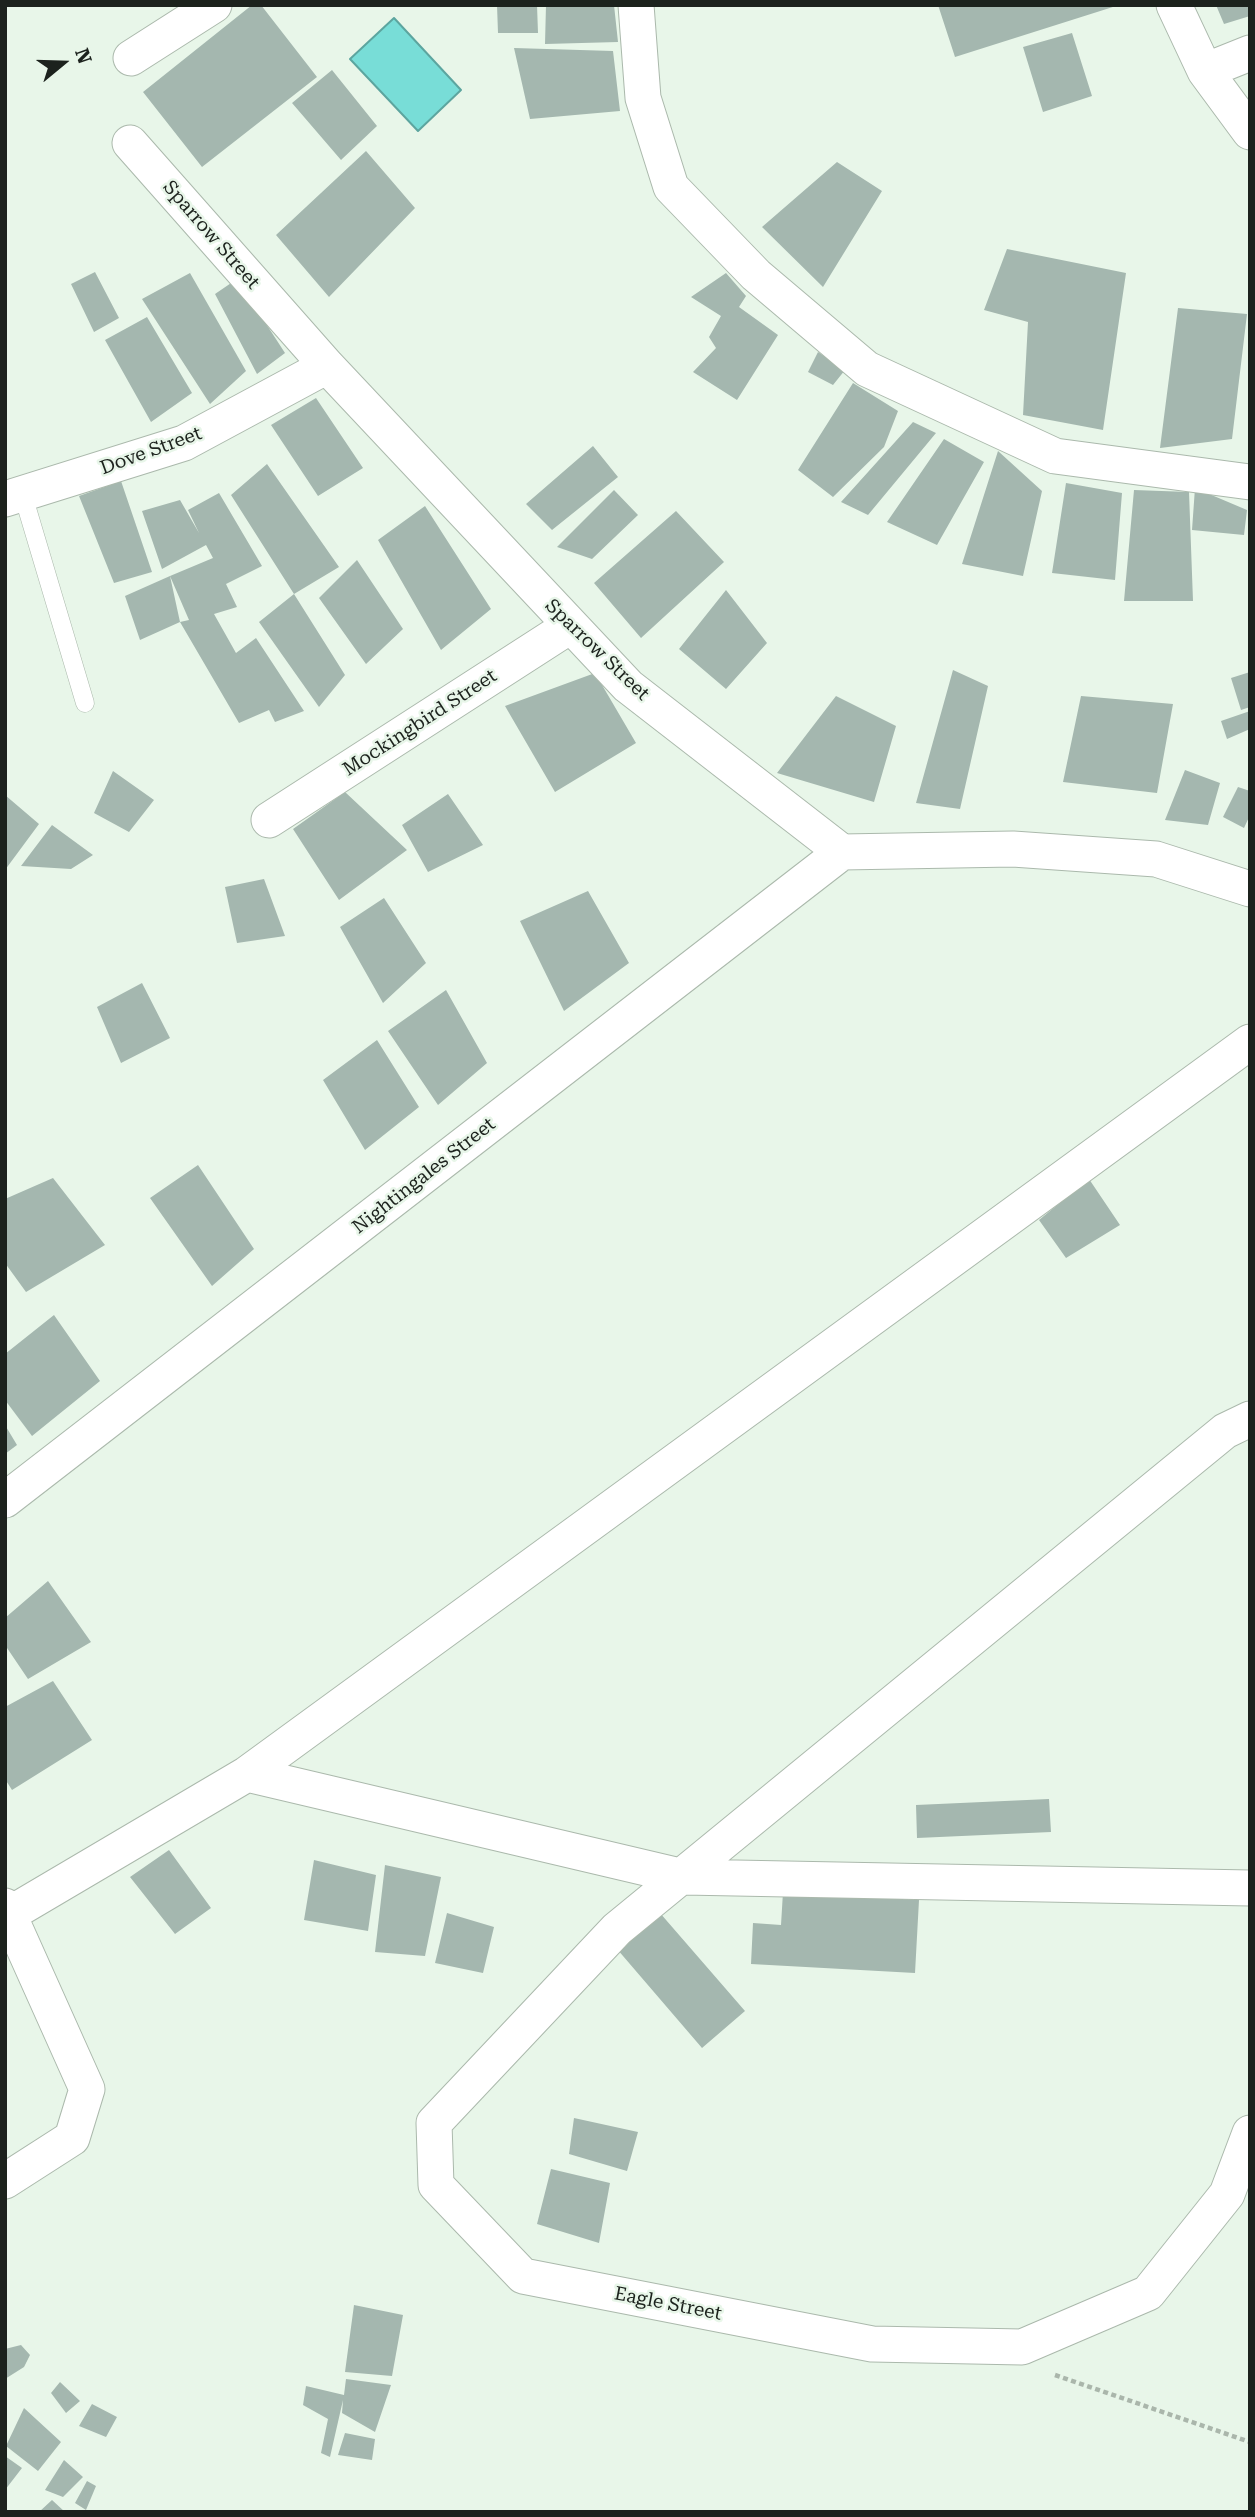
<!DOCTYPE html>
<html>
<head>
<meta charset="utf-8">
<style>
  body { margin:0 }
  #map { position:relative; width:1255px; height:2517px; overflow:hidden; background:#e8f6e9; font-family:"Roboto Serif",serif }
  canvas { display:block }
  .frame { position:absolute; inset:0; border:7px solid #1c221d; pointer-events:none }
  .north { position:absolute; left:28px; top:28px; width:70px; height:70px; -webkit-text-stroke:5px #e8f6e9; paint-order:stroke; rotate:71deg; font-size:19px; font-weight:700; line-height:28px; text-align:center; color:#1c221d }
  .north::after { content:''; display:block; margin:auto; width:24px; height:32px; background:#1c221d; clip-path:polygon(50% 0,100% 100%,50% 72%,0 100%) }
</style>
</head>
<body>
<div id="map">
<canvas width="1255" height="2517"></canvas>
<div class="frame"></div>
<div class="north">N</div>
</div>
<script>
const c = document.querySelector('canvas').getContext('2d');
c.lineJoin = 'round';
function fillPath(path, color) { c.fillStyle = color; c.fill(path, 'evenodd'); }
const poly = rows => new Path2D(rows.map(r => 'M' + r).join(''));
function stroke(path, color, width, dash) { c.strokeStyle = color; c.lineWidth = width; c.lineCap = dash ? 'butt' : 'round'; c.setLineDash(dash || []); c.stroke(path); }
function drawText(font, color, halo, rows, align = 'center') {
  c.font = font + ' "Roboto Serif",serif'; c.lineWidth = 5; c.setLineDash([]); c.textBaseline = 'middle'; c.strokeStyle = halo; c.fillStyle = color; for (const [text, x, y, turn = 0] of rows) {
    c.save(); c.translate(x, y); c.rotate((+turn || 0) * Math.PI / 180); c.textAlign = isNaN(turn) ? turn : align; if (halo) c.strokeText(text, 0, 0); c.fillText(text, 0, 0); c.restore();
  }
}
const water = poly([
  [394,18,461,90,418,131,350,59,394,18]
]);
fillPath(water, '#78ddd7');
stroke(water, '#5ca59f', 2);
fillPath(poly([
  [252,5,261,5,317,77,202,167,143,92],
  [497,5,537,5,538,33,498,33],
  [546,5,614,5,618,42,545,44],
  [938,5,1116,5,1116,6,955,57],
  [1216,5,1250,5,1250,16,1224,24],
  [1072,33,1092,96,1043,112,1023,47],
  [514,48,613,51,620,111,530,119],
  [332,70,377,126,341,160,292,103],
  [366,151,415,208,329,297,276,235],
  [837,162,882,191,823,287,762,227],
  [1007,249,1126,273,1103,430,1023,415,1028,322,984,310],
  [95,272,119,318,94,332,71,284],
  [190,273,246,371,210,404,142,299],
  [726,273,746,296,739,307,778,335,737,400,693,372,716,348,709,337,721,316,691,297],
  [237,279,285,353,257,374,215,294],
  [1178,308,1247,314,1232,439,1160,448],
  [147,317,192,393,151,422,105,340],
  [818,352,845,370,833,385,808,372],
  [853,383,898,411,884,447,833,497,798,470],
  [316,398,363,468,318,496,271,425],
  [913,422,936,433,868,515,841,502],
  [944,439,984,462,937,545,887,522],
  [593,446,618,477,552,530,526,504],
  [998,451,1042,491,1023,576,962,564],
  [267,464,339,567,294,594,345,675,319,707,259,622,294,594,231,495],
  [121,481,152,572,114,583,79,496],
  [1066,483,1122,493,1115,580,1052,573],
  [1195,488,1247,510,1244,535,1192,530],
  [614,490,638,515,592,559,557,547],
  [1134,490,1189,492,1193,601,1124,601],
  [219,493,262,566,226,584,237,607,214,614,236,653,256,638,304,711,275,722,269,710,239,723,180,622,189,620,170,576,213,558,206,545,162,569,142,511,180,500,199,533,188,510],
  [425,506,491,609,441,650,378,540],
  [676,511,724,562,641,638,594,583],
  [357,560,403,629,366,664,319,598],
  [170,576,180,622,140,640,125,596],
  [726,590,767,643,726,689,679,649],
  [953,670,988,686,960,809,916,803],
  [1250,672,1250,707,1241,710,1231,678],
  [595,673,636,743,555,792,505,706],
  [836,696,896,726,874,802,777,773],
  [1081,696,1173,704,1157,793,1063,782],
  [1250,711,1250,729,1227,739,1221,721],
  [1185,770,1220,783,1208,825,1165,820],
  [113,771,154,800,129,832,94,813],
  [1238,787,1250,791,1250,815,1244,828,1223,817],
  [345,792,407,850,339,900,293,829],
  [448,794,483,845,428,872,402,825],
  [5,795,39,824,5,870],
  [52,825,93,855,71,869,21,866],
  [264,879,285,936,237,943,225,887],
  [588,891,629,963,564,1011,520,921],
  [384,898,426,963,383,1003,340,927],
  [142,983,170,1038,121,1063,97,1007],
  [446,990,487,1063,438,1105,388,1031],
  [377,1040,419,1107,365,1150,323,1080],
  [198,1165,254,1249,212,1286,150,1198],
  [53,1178,105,1245,26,1292,5,1263,5,1199],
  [1089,1179,1120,1225,1066,1258,1039,1220],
  [54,1315,100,1381,32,1436,5,1400,5,1354],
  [5,1425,17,1445,5,1454],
  [48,1581,91,1642,28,1679,5,1645,5,1618],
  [53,1681,92,1740,12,1790,5,1779,5,1707],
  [1049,1799,1051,1832,917,1838,916,1805],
  [169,1850,211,1908,175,1934,130,1877],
  [314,1860,376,1875,368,1931,304,1920],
  [385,1865,441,1877,425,1956,375,1952],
  [783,1892,919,1900,915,1973,751,1964,753,1923,781,1925],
  [447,1913,494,1927,483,1973,435,1963],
  [660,1913,745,2011,702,2048,617,1949],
  [574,2118,638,2132,627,2171,569,2154],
  [551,2169,610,2183,599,2243,537,2224],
  [354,2305,403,2315,392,2376,345,2372],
  [21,2345,30,2355,24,2367,5,2379,5,2349],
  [346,2379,391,2385,375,2432,342,2413,343,2400,330,2457,321,2453,328,2419,303,2405,306,2386,344,2395],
  [60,2382,80,2401,66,2413,51,2393],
  [92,2404,117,2417,106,2437,79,2426],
  [24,2408,61,2442,38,2471,6,2446],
  [345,2433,375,2439,372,2460,338,2455],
  [5,2456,22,2468,5,2490],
  [64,2460,83,2477,63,2497,45,2490],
  [87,2481,96,2486,86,2510,75,2503],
  [52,2500,65,2512,39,2512]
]), '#a4b7af');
const service = poly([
  [23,495,85,703]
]);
const minor = poly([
  [636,5,643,98,671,187,756,275,867,369,1055,456,1250,482],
  [1174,5,1205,71,1250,132],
  [131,58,214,5],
  [1205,71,1250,53],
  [130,143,327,366,628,686,842,852,1013,849,1156,859,1250,889],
  [5,499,184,443,327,366],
  [269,820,570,626],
  [1250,1419,1225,1431,617,1929,434,2123,436,2185,523,2276,872,2344,1022,2347,1148,2293,1227,2194,1250,2133],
  [5,1500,842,852],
  [247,1774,684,1877,1250,1888],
  [5,1906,87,2089,72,2138,5,2181],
  [8,1915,247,1774,1250,1042]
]);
stroke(service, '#abb9ac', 19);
stroke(minor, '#abb9ac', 37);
stroke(poly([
  [1055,2375,1250,2442]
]), '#aab6ab', 4.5, [5, 3.5]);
stroke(service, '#fff', 18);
stroke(minor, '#fff', 35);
drawText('19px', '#1c221d', '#e8f6e9', [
  ["Sparrow Street",211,235,49],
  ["Dove Street",151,451,-20],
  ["Sparrow Street",597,650,44],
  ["Mockingbird Street",420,723,-33],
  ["Nightingales Street",424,1176,-38],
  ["Eagle Street",668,2304,11]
]);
</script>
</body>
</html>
